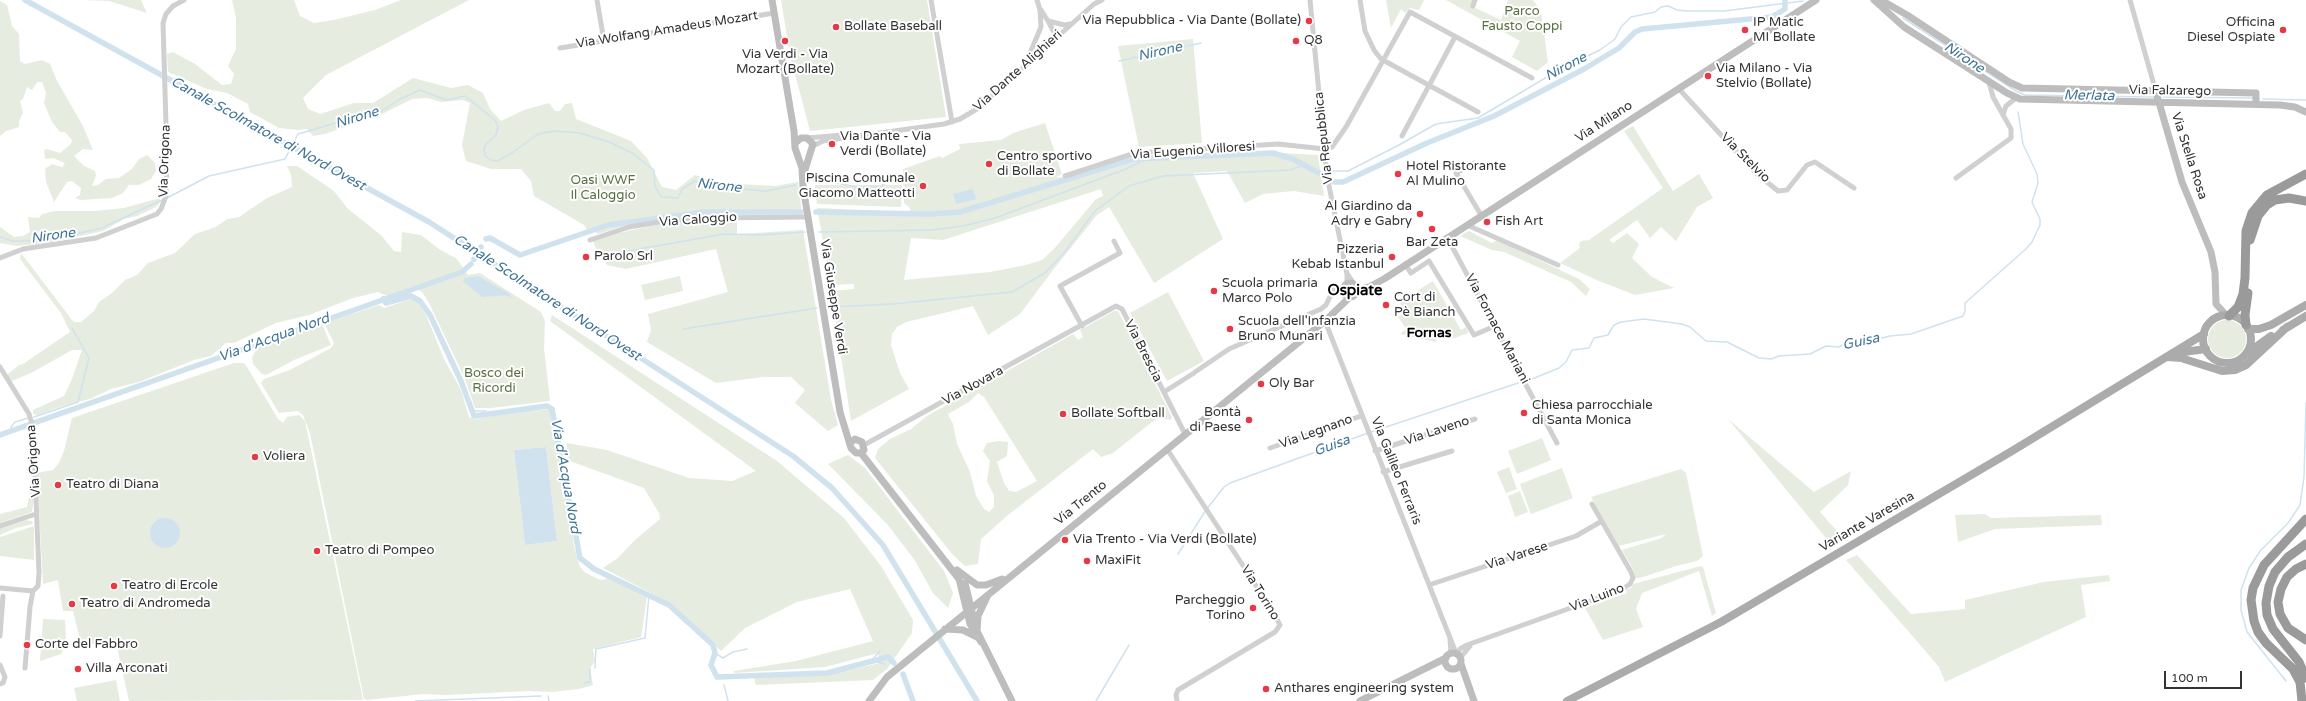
<!DOCTYPE html>
<html>
<head>
<meta charset="utf-8">
<style>
  body { margin:0 }
  #map { position:relative; width:2306px; height:701px; overflow:hidden; background:#fff; font-family:"Varela Round",sans-serif }
  canvas { display:block }
  .scale { position:absolute; left:2164px; top:671px; width:78px; height:18px; box-sizing:border-box; border:2px solid #333; border-top:0; padding-left:5px; font-size:12px; line-height:14px; white-space:nowrap; color:#333; -webkit-text-stroke:3px #fff; paint-order:stroke }
</style>
</head>
<body>
<div id="map">
<canvas width="2306" height="701"></canvas>
<div class="scale">100 m</div>
</div>
<script>
const c = document.querySelector('canvas').getContext('2d');
c.lineJoin = 'round';
function fillPath(path, color) { c.fillStyle = color; c.fill(path, 'evenodd'); }
const poly = rows => new Path2D(rows.map(r => 'M' + r).join(''));
function stroke(path, color, width, dash) { c.strokeStyle = color; c.lineWidth = width; c.lineCap = dash ? 'butt' : 'round'; c.setLineDash(dash || []); c.stroke(path); }
function drawText(font, color, halo, rows, align = 'center') {
  c.font = font + ' "Varela Round",sans-serif'; c.lineWidth = 4; c.setLineDash([]); c.textBaseline = 'middle'; c.strokeStyle = halo; c.fillStyle = color; for (const [text, x, y, turn = 0] of rows) {
    c.save(); c.translate(x, y); c.rotate((+turn || 0) * Math.PI / 180); c.textAlign = isNaN(turn) ? turn : align; if (halo) c.strokeText(text, 0, 0); c.fillText(text, 0, 0); c.restore();
  }
}
fillPath(poly([
  [84,0,141,0,147,13,109,1],
  [232,0,294,0,300,16,314,23,334,20,375,10,401,0,469,0,326,75,303,98,308,109,320,114,354,103,373,103,413,78,451,88,468,85,483,93,490,109,501,121,524,110,549,103,555,111,560,111,565,104,572,103,576,119,631,141,647,158,662,187,676,190,695,175,719,183,775,186,798,182,802,214,705,215,627,225,598,234,593,230,588,231,584,225,534,196,531,181,521,169,491,169,466,161,462,145,470,103,463,100,441,102,427,98,412,99,382,114,325,134,313,136,307,129,298,130,279,128,250,112,248,104,227,93,207,89,168,72,167,54,173,52,195,64,222,85,231,84,234,74,228,66,236,49,236,18],
  [781,0,927,0,946,117,810,131,790,55],
  [1386,0,1424,0,1419,10,1410,8,1405,13,1401,9,1391,28],
  [1446,0,1473,0,1471,6,1501,20,1508,0,1533,0,1541,11,1548,62,1537,71,1512,57,1520,41],
  [0,1,7,5,12,26,19,34,20,61,25,64,42,60,50,64,57,81,83,126,93,150,83,149,74,156,84,166,95,171,96,176,92,186,98,185,106,179,119,178,132,169,139,159,147,155,155,163,156,171,151,179,139,185,129,185,123,193,112,198,81,200,75,198,80,195,81,188,72,181,67,182,54,202,46,182,45,169,52,164,62,167,65,163,53,158,45,159,44,150,47,149,60,153,71,144,72,140,65,132,60,132,52,122,44,103,46,93,42,82,37,82,32,90,27,87,23,99,20,101,23,113,19,121,19,127,6,131,0,136],
  [1193,39,1202,143,1139,147,1118,46],
  [1045,123,1062,174,1056,177,1069,178,1132,158,1264,152,1318,155,1324,196,1294,191,1263,194,1245,203,1227,171,1193,173,1223,239,1154,283,1109,207,1097,215,1053,270,1020,314,988,335,973,306,906,322,897,327,892,334,891,345,900,373,909,389,851,421,831,291,854,289,854,284,831,285,817,208,910,212,910,208,904,203,903,169,940,156,942,158,960,149,959,144,1001,140,1013,133],
  [1101,189,1103,196,1096,199,1054,249,1042,260,1026,265,990,272,904,280,911,238,943,240],
  [1633,126,1673,191,1699,174,1713,198,1697,207,1676,241,1661,227,1650,238,1637,220,1609,240,1613,243,1627,233,1639,244,1632,258,1652,277,1674,288,1635,295,1599,281,1560,263,1580,248,1579,244,1581,241,1589,240,1663,188,1624,131],
  [287,166,297,166,334,191,348,209,381,235,394,251,401,252,402,232,421,235,439,249,457,259,468,275,480,273,541,312,545,321,544,348,550,401,491,408,475,408,465,379,430,305,423,293,415,287,387,296,378,292,353,298,309,315,276,323,234,343,226,343,211,356,194,360,139,382,111,389,90,399,62,406,38,415,33,414,33,410,64,396,72,379,82,350,72,350,33,372,12,381,8,377,8,374,19,365,23,364,70,332,61,313,20,259,21,253,72,320,75,322,81,322,94,311,99,302,112,293,125,280,137,275,148,263,175,253,195,234,216,227,227,219,239,217,267,198,292,187,291,174],
  [815,185,902,185,901,207,817,204],
  [160,198,159,204,154,208,137,216,124,219,103,231,53,242,17,246,0,243,0,227,14,237,23,236,30,232,28,217,39,218,42,214,55,211,95,211,124,208],
  [737,219,737,234,803,230,831,400,838,425,828,431,795,403,805,390,791,377,763,377,716,383,647,342,651,330,648,314,728,292,716,249,626,269,607,265,596,249,593,241,618,233,656,225,704,220],
  [1469,231,1492,243,1497,240,1579,279,1590,289,1586,296,1571,282,1504,252,1492,250,1460,236],
  [680,276,683,291,645,300,641,285],
  [1433,281,1461,330,1466,327,1468,333,1455,338,1437,336,1436,342,1400,334,1406,329,1398,317,1406,312,1399,302],
  [1168,292,1204,361,1167,381,1130,313],
  [411,299,419,303,426,315,444,359,461,390,469,417,475,419,516,412,550,409,566,485,574,546,580,567,584,572,598,579,603,580,608,578,647,597,641,637,593,649,595,661,590,668,593,685,579,689,552,692,529,691,446,695,423,694,367,700,364,699,310,433,303,415,298,411,279,413,261,383,264,379,290,370,331,348,334,343,324,323,379,305,384,308],
  [546,447,557,541,525,545,514,450],
  [1114,311,1118,311,1172,417,1171,420,1160,418,1152,422,1113,453,1101,457,1093,449,1008,515,981,539,978,564,965,566,953,555,875,458,878,449,890,439,911,429,927,416,1073,334,1078,340,1083,337,1080,330],
  [978,393,984,397,1037,481,1016,492,1009,491,1004,483,997,462,1007,456,1008,442,998,441,987,443,983,451,990,461,987,481,994,495,994,507,989,512,984,509,976,496,970,472,957,444,953,424,948,414,969,402],
  [552,315,777,461,844,518,881,566,913,620,912,633,887,669,873,680,756,685,755,682,754,678,827,675,880,663,878,653,825,667,734,673,734,671,796,661,873,641,850,589,797,602,745,628,721,651,670,603,603,568,618,558,635,540,660,519,659,513,644,488,567,460,567,443,607,450,689,478,732,481,756,471,550,321],
  '2208 339a19 19 0 1 1 38 0a19 19 0 1 1-38 0Z',
  [322,324,331,345,294,360,266,375,262,374,253,364,252,358,257,348],
  [234,363,244,363,247,367,278,419,283,423,287,417,299,415,305,421,363,700,129,701,115,638,82,647,73,611,63,611,58,580,43,584,37,473,53,470,59,463,64,451,72,418],
  [1728,419,1814,492,1851,471,1848,485,1820,512,1843,538,1831,544],
  [1542,438,1551,460,1517,474,1508,451],
  [848,455,865,468,944,571,953,593,948,608,933,593,914,559,887,524,828,464],
  [1509,467,1517,489,1506,493,1497,472],
  [1562,468,1573,498,1531,514,1520,484],
  [1681,469,1686,473,1703,556,1697,561,1676,566,1640,578,1635,578,1634,571,1622,550,1662,538,1666,534,1619,546,1591,497],
  [32,482,34,497,32,512,0,523,0,514,27,507],
  [1520,491,1528,512,1515,517,1508,496],
  [1985,514,1991,518,2101,515,2102,525,1995,529,1958,542,1955,515],
  [26,520,32,521,33,524,16,528,0,535,0,528],
  [34,526,34,560,0,556,0,537],
  [1857,555,1911,614,1965,609,1965,600,2044,582,2109,575,2110,581,2081,585,2086,617,1945,682,1939,667,1916,640,1846,560],
  [1701,566,1703,567,1716,613,1712,616,1699,571,1642,593,1636,609,1643,627,1603,640,1585,608,1627,593,1626,590,1631,588,1633,584],
  [43,619,65,620,66,643,61,654,40,661],
  [116,680,120,701,77,701,74,688]
]), '#e6ecdf');
fillPath(poly([
  [973,189,976,199,956,204,953,194],
  [478,276,508,293,513,299,506,295,482,297,463,281,465,278],
  [546,447,557,541,525,545,514,450],
  '150 533a15 15 0 1 1 30 0a15 15 0 1 1-30 0Z'
]), '#cfe2ee');
stroke(poly([
  [1903,18,2016,91,2025,95,2153,97],
  [1119,61,1201,43],
  [2163,97,2254,98],
  [2263,99,2306,100],
  [1331,171,1348,171,1399,145,1436,124,1478,118,1562,68,1600,50,1615,39,1621,27,1631,17,1655,12,1661,7,1668,6,1677,10,1687,11,1724,11,1803,1],
  [813,181,822,180,857,187,872,187,881,186,892,179,901,177],
  [167,198,209,176,285,159,298,134,353,118,379,113,400,99,420,90,446,100,465,96,495,120,498,127,496,135,486,144,484,149,485,156,491,160,497,161,509,155,538,134,555,131,580,133,609,142,632,153,654,170,655,186,661,197,678,198,682,189,695,181,717,187,766,191,796,185],
  [819,232,931,230,963,226,995,218,1126,169,1146,159],
  [0,237,12,241,49,240,102,228,162,200],
  [628,251,724,234,760,235,805,232],
  [832,307,893,304,1012,292,1045,273,1064,253,1095,211,1129,186,1163,176,1290,170,1304,165],
  [683,329,817,308],
  [1527,381,1559,368,1566,362,1572,350,1589,348,1594,338,1608,335,1614,325,1621,322,1644,319,1682,324,1690,327,1706,341,1727,342,1759,358,1771,359,1779,356,1810,354,1826,346,1839,347,1849,341,1877,339,1890,336,1911,334,1963,316,1965,311,1965,303,2027,248,2032,242,2040,225,2040,219,2032,202,2038,183,2037,174,2023,144,2018,112],
  [472,411,486,411],
  [34,417,78,402,89,358,72,328],
  [12,431,11,427,15,422,28,418],
  [563,460,566,459],
  [577,553,581,553],
  [1178,554,1206,510,1224,487,1230,483,1368,433,1518,383],
  [715,653,723,658,733,652,747,649],
  [873,661,885,664],
  [870,662,880,651],
  [595,668,596,649,645,638,649,595],
  [723,677,723,679],
  [2286,681,2247,632,2241,610,2241,590,2249,568,2261,550,2288,523,2300,505,2304,477,2306,403],
  [584,683,590,682,590,669],
  [724,685,728,701],
  [548,696,549,701],
  [415,701,541,696],
  [1096,701,1129,645]
]), '#cfe2ee', 1.5);
stroke(poly([
  [25,0,429,222,793,456,832,488,883,545,977,701],
  [1334,182,1343,182,1427,143,1494,116,1584,69,1619,48,1635,32,1642,29,1772,17,1785,9,1785,0],
  [816,212,930,214,960,212,1133,159,1273,153,1293,159,1319,173],
  [486,239,490,238,520,255,608,225,705,212,801,212],
  [474,259,481,247],
  [383,299,386,303,411,296,420,301,430,315,461,381,474,416,547,406,552,409,580,558,594,569,669,605,713,645,715,653,711,665,717,677,827,673,888,657,894,663],
  [0,435,462,272,471,264],
  [903,674,913,701]
]), '#cfe2ee', 5.5);
stroke(poly([
  [597,0,604,41],
  [931,0,952,122],
  [1310,0,1327,176,1347,274,1347,284],
  [1360,0,1365,31,1374,50,1381,59,1478,112],
  [2130,0,2156,92],
  [1473,6,1475,0],
  [1041,10,1048,21,1064,25,1070,24],
  [1048,21,1055,34,1054,40],
  [560,48,774,13],
  [1025,65,1041,27,1040,10,1037,0],
  [1678,88,1757,174,1778,191,1787,190,1807,165,1815,162,1854,188],
  [2003,115,2006,106,2016,98],
  [1402,136,1455,37],
  [807,138,843,135],
  [813,146,823,141,944,124,960,119,977,109,1094,4,1102,0],
  [1474,163,1456,173,1481,215],
  [1065,176,1135,153,1278,144,1325,149,1332,147,1346,127,1410,12,1532,78],
  [1956,178,2011,138,2011,129,1993,97,1989,82],
  [1467,225,1558,265],
  [1447,237,1557,443],
  [590,240,629,227,659,222,705,218,808,217],
  [0,258,23,249,96,238,157,214,161,209,166,196,167,159,163,23,166,14,173,6,184,0],
  [1405,264,1411,273,1429,261,1474,335,1495,326],
  [1348,275,1354,284],
  [1325,321,1456,653],
  [1082,326,1060,286,1120,253,1114,241],
  [0,367,29,414,33,427,39,572,38,586,33,591,0,588],
  [1195,372,1229,349,1321,309,1326,305,1333,290,1343,288],
  [1164,392,1194,373],
  [864,445,1116,306,1122,309,1185,434],
  [1270,448,1361,416],
  [1167,449,1272,610,1280,625,1275,632,1178,690,1176,695,1177,701],
  [1375,451,1475,419],
  [1383,472,1452,451],
  [0,526,36,514],
  [1429,585,1576,536,1602,521],
  [0,636,3,596],
  [1450,639,1451,653],
  [1457,654,1460,649,1467,645,1621,590,1630,584,1633,578,1631,572,1592,504],
  [1461,657,1470,646],
  [0,665,5,677,3,683,0,684],
  [25,668,30,607,33,591]
]), '#d0d0d0', 5);
stroke(poly([
  [772,0,794,131,795,148,802,168,803,187,840,412,851,448,856,453,861,453],
  [1874,0,1904,27,2007,93,2020,99,2280,105,2295,107,2306,112],
  [1881,0,1907,15,2009,82,2022,88,2256,93,2256,104],
  [2156,92,2182,182,2211,252,2215,272,2216,304,2226,315],
  [795,143,801,138,807,138,813,144,804,173],
  '1343 290a7 7 0 1 1 14 0a7 7 0 1 1-14 0Z',
  [1357,290,1369,287,1384,279,1816,0],
  [850,443,855,439,862,442,864,450,861,453],
  [861,453,959,579,970,624,981,642],
  [957,570,977,585,986,585,1002,579],
  [965,583,975,624],
  [987,597,978,616,977,631,1012,701],
  [945,629,963,630,977,637],
  '1445 661a8 8 0 1 1 16 0a8 8 0 1 1-16 0Z',
  [1461,664,1474,701],
  [869,701,887,677,1325,321,1349,298],
  [1360,701,1446,658]
]), '#bdbdbd', 7);
stroke(poly([
  '2203 339a24 24 0 1 1 48 0a24 24 0 1 1-48 0Z',
  [2248,329,2259,329,2271,325,2306,305],
  [2283,330,2306,316],
  [2176,353,2206,349],
  [2246,354,2271,336],
  [2168,357,2181,358,2222,371,2235,370,2246,365,2287,327],
  [1567,701,1721,622,2012,451,2204,334]
]), '#ababab', 8);
stroke(poly([
  [2250,240,2258,216,2267,205,2275,200,2289,198,2306,201],
  [2229,316,2238,307,2243,294,2245,278,2246,231,2252,213,2267,195,2306,174],
  [2246,325,2245,315,2248,293],
  [2306,544,2288,557,2275,572,2269,586,2266,603,2267,615,2273,629,2299,662,2306,678],
  [2306,564,2296,569,2287,577,2281,589,2278,602,2280,614,2288,628,2306,640],
  [2302,701,2300,682,2293,669,2266,643,2258,632,2254,621,2251,600,2253,588,2264,565,2306,519]
]), '#9a9a9a', 9);
for (const [x, y, r, color] of [
  [1309,21,4,"#e63946"],
  [836,27,4,"#e63946"],
  [1745,30,4,"#e63946"],
  [2283,30,4,"#e63946"],
  [785,41,4,"#e63946"],
  [1296,41,4,"#e63946"],
  [1708,76,4,"#e63946"],
  [832,144,4,"#e63946"],
  [989,164,4,"#e63946"],
  [1398,174,4,"#e63946"],
  [923,186,4,"#e63946"],
  [1420,214,4,"#e63946"],
  [1487,222,4,"#e63946"],
  [1432,229,4,"#e63946"],
  [586,257,4,"#e63946"],
  [1392,257,4,"#e63946"],
  [1214,291,4,"#e63946"],
  [1386,305,4,"#e63946"],
  [1230,329,4,"#e63946"],
  [1261,384,4,"#e63946"],
  [1524,413,4,"#e63946"],
  [1063,414,4,"#e63946"],
  [1249,420,4,"#e63946"],
  [255,457,4,"#e63946"],
  [58,485,4,"#e63946"],
  [1065,540,4,"#e63946"],
  [317,551,4,"#e63946"],
  [1087,561,4,"#e63946"],
  [114,586,4,"#e63946"],
  [72,604,4,"#e63946"],
  [1253,608,4,"#e63946"],
  [27,645,4,"#e63946"],
  [78,669,4,"#e63946"],
  [1266,689,4,"#e63946"]
]) { const dot = new Path2D(); dot.arc(x, y, r, 0, 2 * Math.PI); c.fillStyle = color; c.fill(dot); stroke(dot, '#fff', 1.5); }
drawText('13px', '#56703f', '#fff', [
  ["Parco",1522,12],
  ["Fausto Coppi",1522,27],
  ["Oasi WWF",603,181],
  ["Il Caloggio",603,196],
  ["Bosco dei",494,374],
  ["Ricordi",494,389]
]);
drawText('13px', '#333', '#fff', [
  ["Via Repubblica - Via Dante (Bollate)",1301,21,"right"],
  ["IP Matic",1753,23],
  ["MI Bollate",1753,38],
  ["Officina",2275,23,"right"],
  ["Diesel Ospiate",2275,38,"right"],
  ["Bollate Baseball",844,27],
  ["Q8",1304,41],
  ["Via Verdi - Via",785,55,"center"],
  ["Mozart (Bollate)",785,70,"center"],
  ["Via Milano - Via",1716,69],
  ["Stelvio (Bollate)",1716,84],
  ["Via Dante - Via",840,137],
  ["Verdi (Bollate)",840,152],
  ["Centro sportivo",997,157],
  ["di Bollate",997,172],
  ["Hotel Ristorante",1406,167],
  ["Al Mulino",1406,182],
  ["Piscina Comunale",915,179,"right"],
  ["Giacomo Matteotti",915,194,"right"],
  ["Al Giardino da",1412,207,"right"],
  ["Adry e Gabry",1412,222,"right"],
  ["Fish Art",1495,222],
  ["Bar Zeta",1432,243,"center"],
  ["Pizzeria",1384,250,"right"],
  ["Kebab Istanbul",1384,265,"right"],
  ["Parolo Srl",594,257],
  ["Scuola primaria",1222,284],
  ["Marco Polo",1222,299],
  ["Cort di",1394,298],
  ["Pè Bianch",1394,313],
  ["Scuola dell'Infanzia",1238,322],
  ["Bruno Munari",1238,337],
  ["Oly Bar",1269,384],
  ["Chiesa parrocchiale",1532,406],
  ["di Santa Monica",1532,421],
  ["Bontà",1241,413,"right"],
  ["di Paese",1241,428,"right"],
  ["Bollate Softball",1071,414],
  ["Voliera",263,457],
  ["Teatro di Diana",66,485],
  ["Via Trento - Via Verdi (Bollate)",1073,540],
  ["Teatro di Pompeo",325,551],
  ["MaxiFit",1095,561],
  ["Teatro di Ercole",122,586],
  ["Parcheggio",1245,601,"right"],
  ["Torino",1245,616,"right"],
  ["Teatro di Andromeda",80,604],
  ["Corte del Fabbro",35,645],
  ["Villa Arconati",86,669],
  ["Anthares engineering system",1274,689]
], 'left');
drawText('13px', '#333', '#fff', [
  ["Via Wolfang Amadeus Mozart",667,30,-9],
  ["Via Dante Alighieri",1018,71,-42],
  ["Via Falzarego",2170,91,1],
  ["Via Milano",1604,122,-33],
  ["Via Repubblica",1324,138,-96],
  ["Via Eugenio Villoresi",1193,151,-4],
  ["Via Stella Rosa",2189,156,72],
  ["Via Stelvio",1745,158,45],
  ["Via Origona",165,161,-88],
  ["Via Caloggio",698,220,-4],
  ["Via Giuseppe Verdi",833,297,81],
  ["Via Fornace Mariani",1497,329,62],
  ["Via Brescia",1143,351,63],
  ["Via Novara",973,386,-29],
  ["Via Laveno",1437,431,-18],
  ["Via Legnano",1316,432,-20],
  ["Via Origona",34,461,-94],
  ["Via Galileo Ferraris",1396,471,68],
  ["Via Trento",1081,503,-39],
  ["Variante Varesina",1867,522,-30],
  ["Via Varese",1517,556,-18],
  ["Via Torino",1260,593,58],
  ["Via Luino",1597,598,-21]
]);
drawText('italic 14px', '#3f7597', '#fff', [
  ["Nirone",1160,52,-13],
  ["Nirone",1964,58,33],
  ["Nirone",1566,67,-28],
  ["Merlata",2089,96,1],
  ["Nirone",357,118,-17],
  ["Canale Scolmatore di Nord Ovest",268,134,29],
  ["Nirone",719,186,6],
  ["Nirone",53,236,-8],
  ["Canale Scolmatore di Nord Ovest",547,298,33],
  ["Via d'Acqua Nord",274,338,-20],
  ["Guisa",1861,342,-12],
  ["Guisa",1332,446,-20],
  ["Via d'Acqua Nord",565,476,80]
]);
drawText('bold 14px', '#000', '#fff', [
  ["Fornas",1429,333]
]);
drawText('bold 15px', '#000', '#fff', [
  ["Ospiate",1355,291]
]);
</script>
</body>
</html>
